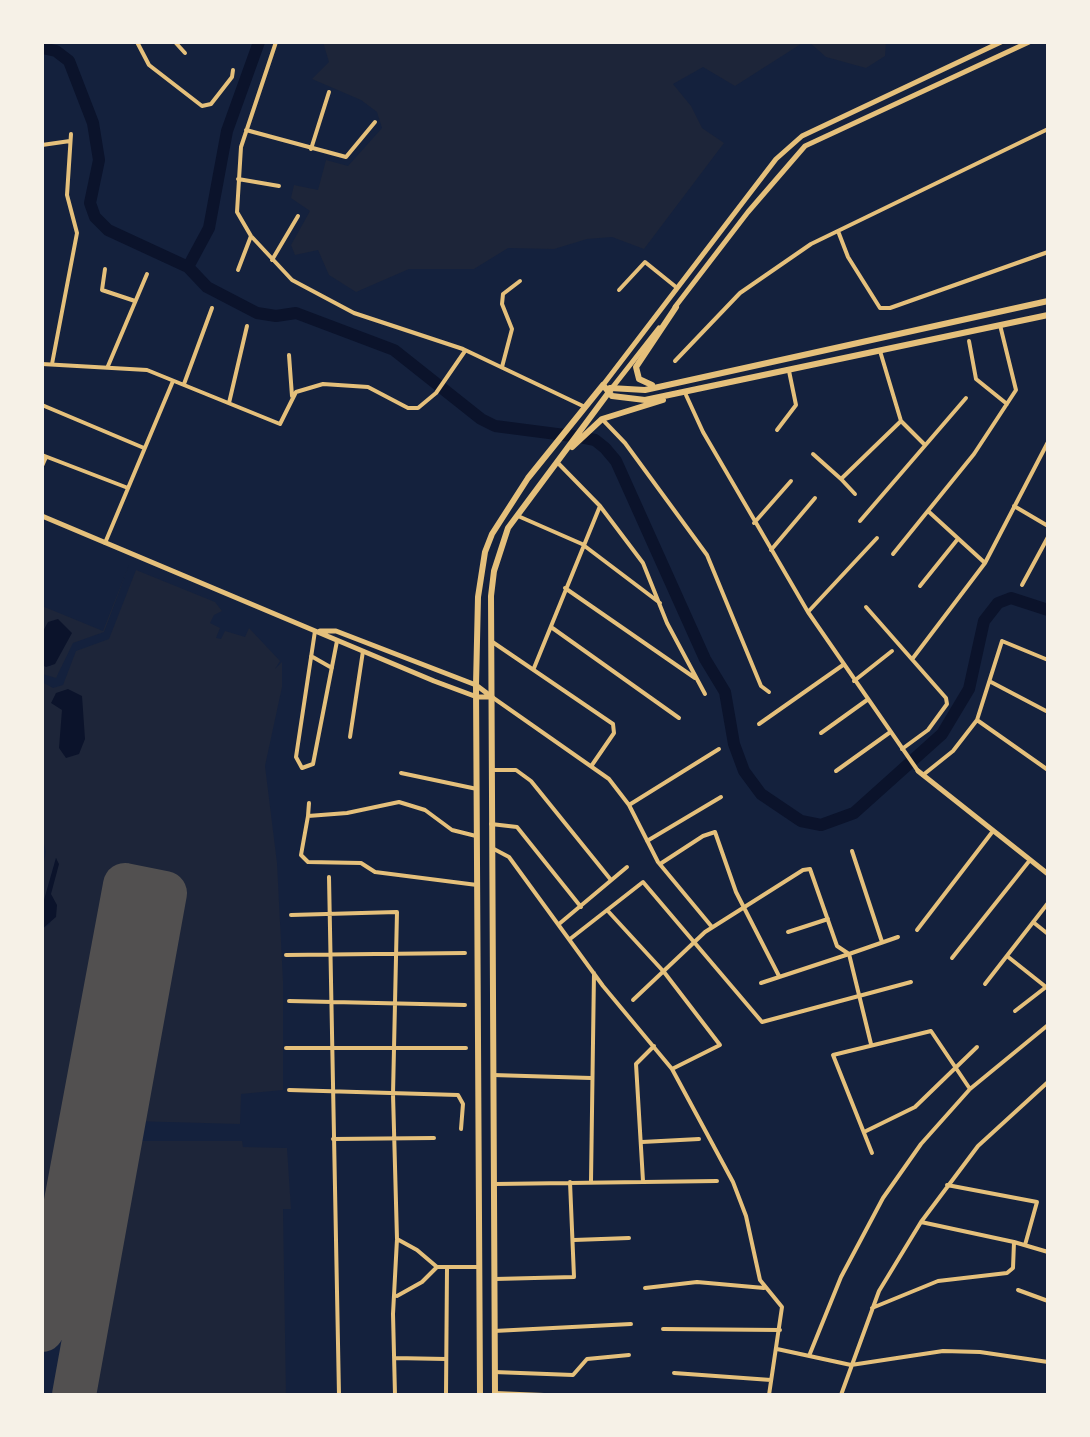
<!DOCTYPE html>
<html>
<head>
<meta charset="utf-8">
<style>
  body { margin:0 }
  #map { position:relative; width:1090px; height:1437px; overflow:hidden; background:#14213d; font-family:"Source Serif 4",serif }
  canvas { display:block }
  .frame { position:absolute; inset:0; border:44px solid #f6f1e7; pointer-events:none }
</style>
</head>
<body>
<div id="map">
<canvas width="1090" height="1437"></canvas>
<div class="frame"></div>
</div>
<script>
const c = document.querySelector('canvas').getContext('2d');
c.lineJoin = 'round';
function fillPath(path, color) { c.fillStyle = color; c.fill(path, 'evenodd'); }
const poly = rows => new Path2D(rows.map(r => 'M' + r).join(''));
function stroke(path, color, width, dash) { c.strokeStyle = color; c.lineWidth = width; c.lineCap = dash ? 'butt' : 'round'; c.setLineDash(dash || []); c.stroke(path); }
fillPath(poly([
  [323,42,804,42,735,86,703,67,673,84,691,106,702,128,724,143,644,249,612,237,587,239,554,249,508,248,474,269,409,269,356,292,329,275,318,250,295,255,291,245,310,211,291,198,294,185,318,190,326,160,348,166,382,128,377,112,361,100,312,79,329,62],
  [809,42,886,42,885,56,866,68,826,57],
  [129,565,104,632,73,643,56,678,42,674,42,665,51,666,42,633,42,606,103,631],
  [136,570,215,602,222,611,214,615,210,623,220,628,216,638,221,639,225,631,245,637,249,628,280,661,275,669,282,662,282,687,265,766,277,863,283,981,283,1090,241,1094,240,1124,131,1121,172,891,122,880,42,1307,42,929,50,924,51,888,57,871,56,858,42,907,42,870,46,852,42,836,42,682,53,688,63,685,76,651,109,639],
  [132,1141,242,1141,243,1147,287,1148,291,1209,283,1209,286,1395,80,1395,127,1145]
]), '#1d2539');
fillPath(poly([
  [58,619,72,633,55,664,46,667,42,665,42,633,48,622],
  [68,689,82,696,85,739,79,754,66,758,59,748,62,710,51,703,56,693],
  [56,858,59,864,51,894,57,905,56,917,42,929,42,907]
]), '#0b132b');
stroke(poly([
  [42,48,56,51,69,61,93,123,99,160,90,203,95,217,108,230,188,267,207,287,257,313,276,316,296,313,394,350,481,419,495,426,580,437,595,440,605,448,616,461,705,659,725,692,734,744,744,771,761,794,801,821,821,825,854,813,942,734,969,689,984,621,998,603,1011,598,1048,610],
  [188,267,209,228,227,131,259,42]
]), '#0b132b', 12);
stroke(poly([
  [42,1330,125,885,165,893,74,1395]
]), '#525050', 44);
stroke(poly([
  [137,42,149,65,202,106,211,104,232,77,233,70],
  [175,42,185,53],
  [276,42,241,147,237,212,251,236,292,280,354,313,463,349,585,407],
  [246,130,346,157,375,122],
  [42,145,70,141],
  [311,149,329,92],
  [42,168,42,169],
  [238,179,279,186],
  [838,231,848,257,880,308,890,308,1048,252],
  [272,260,298,216],
  [105,269,102,290,135,301],
  [238,270,251,236],
  [619,290,645,262,676,287],
  [969,341,976,379,1007,404],
  [880,351,901,421,925,445],
  [289,355,292,396],
  [675,361,740,293,811,244,1048,129],
  [42,364,147,370,280,424,296,392,323,384,368,387,408,408,418,408,436,393,465,351],
  [52,364,77,233,67,195,71,134],
  [108,366,147,274],
  [502,367,512,329,502,304,503,294,520,281],
  [184,384,212,308],
  [686,395,703,432,808,612,918,771],
  [229,403,247,326],
  [42,405,144,448],
  [602,419,625,443,707,555,761,686,769,692],
  [777,430,796,405,789,371],
  [813,454,841,479,901,421],
  [42,455,128,488],
  [557,462,600,506,643,563,667,623,705,694],
  [42,466,46,457],
  [841,479,855,494],
  [1014,506,1048,526],
  [928,511,985,563],
  [518,516,582,544,660,603],
  [860,521,966,398],
  [754,523,791,481],
  [105,543,173,381],
  [771,550,815,498],
  [893,554,974,454,1016,390,1000,325],
  [1022,585,1048,537],
  [920,586,957,540],
  [565,588,695,678],
  [866,607,946,698,947,704,928,730,902,749],
  [808,612,877,538],
  [551,627,679,718],
  [315,631,296,757,302,768,313,764,337,641],
  [491,641,613,724,614,733,592,765],
  [311,656,332,668],
  [913,658,985,563,1048,442],
  [534,668,600,506],
  [854,681,892,651],
  [991,682,1048,712],
  [492,697,609,779,629,805,658,862,712,927],
  [977,720,1048,770],
  [759,724,843,665],
  [821,733,867,700],
  [350,737,363,651],
  [493,770,516,770,531,781,611,880],
  [836,771,889,733],
  [401,773,477,789],
  [923,775,953,751,977,720,1002,641,1048,660],
  [629,805,719,749],
  [308,816,309,803],
  [491,824,517,827,581,907],
  [476,836,452,830,425,810,399,802,347,813,308,816,301,855,308,862,361,863,375,872,477,885],
  [647,841,721,797],
  [492,848,509,857,603,986,672,1069,733,1182,746,1216,760,1280,782,1307,769,1395],
  [852,851,882,942],
  [660,864,703,836,715,832,736,892,779,976],
  [329,877,339,1395],
  [607,910,664,972,720,1045,672,1069],
  [291,915,397,912,393,1094,397,1239,393,1314,395,1395],
  [1033,922,1048,934],
  [559,924,627,867],
  [917,930,993,831],
  [788,932,828,919],
  [570,939,643,882,762,1022,911,982],
  [286,955,465,953],
  [1007,956,1046,987,1015,1011],
  [952,958,1030,860],
  [985,984,1048,903],
  [633,1000,705,932,803,870,810,869,837,946,849,954,761,983],
  [289,1001,465,1005],
  [871,1044,849,954,898,937],
  [286,1048,466,1048],
  [493,1075,591,1078],
  [289,1090,458,1095,463,1104,461,1129],
  [864,1132,915,1107,977,1047],
  [333,1139,434,1138],
  [642,1142,699,1139],
  [872,1153,833,1055,931,1031,970,1089],
  [591,1181,594,973],
  [643,1181,636,1064,654,1046],
  [495,1184,717,1181],
  [947,1185,1037,1202,1025,1245],
  [921,1222,1014,1242,1048,1252],
  [397,1239,417,1250,437,1267,479,1267],
  [574,1240,629,1238],
  [495,1279,574,1277,570,1182],
  [645,1288,697,1282,764,1288],
  [1018,1290,1048,1301],
  [397,1296,422,1282,437,1267],
  [872,1308,938,1281,1007,1273,1013,1268,1014,1242],
  [663,1329,780,1330],
  [494,1331,631,1324],
  [777,1349,851,1365,943,1351,980,1352,1048,1362],
  [809,1356,841,1277,883,1198,921,1144,970,1089,1048,1025],
  [394,1358,446,1359],
  [494,1372,573,1375,587,1359,629,1355],
  [674,1373,771,1380],
  [495,1393,544,1395],
  [446,1395,447,1268],
  [841,1395,879,1291,921,1222,978,1146,1048,1082]
]), '#e5c07b', 4);
stroke(poly([
  [918,771,1048,874]
]), '#e5c07b', 5);
stroke(poly([
  [675,307,748,212,805,146,1029,42],
  [603,385,776,159,802,136,1001,42],
  [612,388,659,328],
  [42,516,434,681,477,697,492,697],
  [320,631,336,631,476,685,492,697]
]), '#e5c07b', 5);
stroke(poly([
  [652,385,639,379,636,367,676,307],
  [610,388,645,390,1048,301],
  [572,447,602,419,663,400],
  [480,1395,476,685,478,597,485,552,492,534,528,478,603,385,612,396,645,400,1048,315],
  [495,1395,491,596,494,571,508,528,612,388]
]), '#e5c07b', 6);
</script>
</body>
</html>
